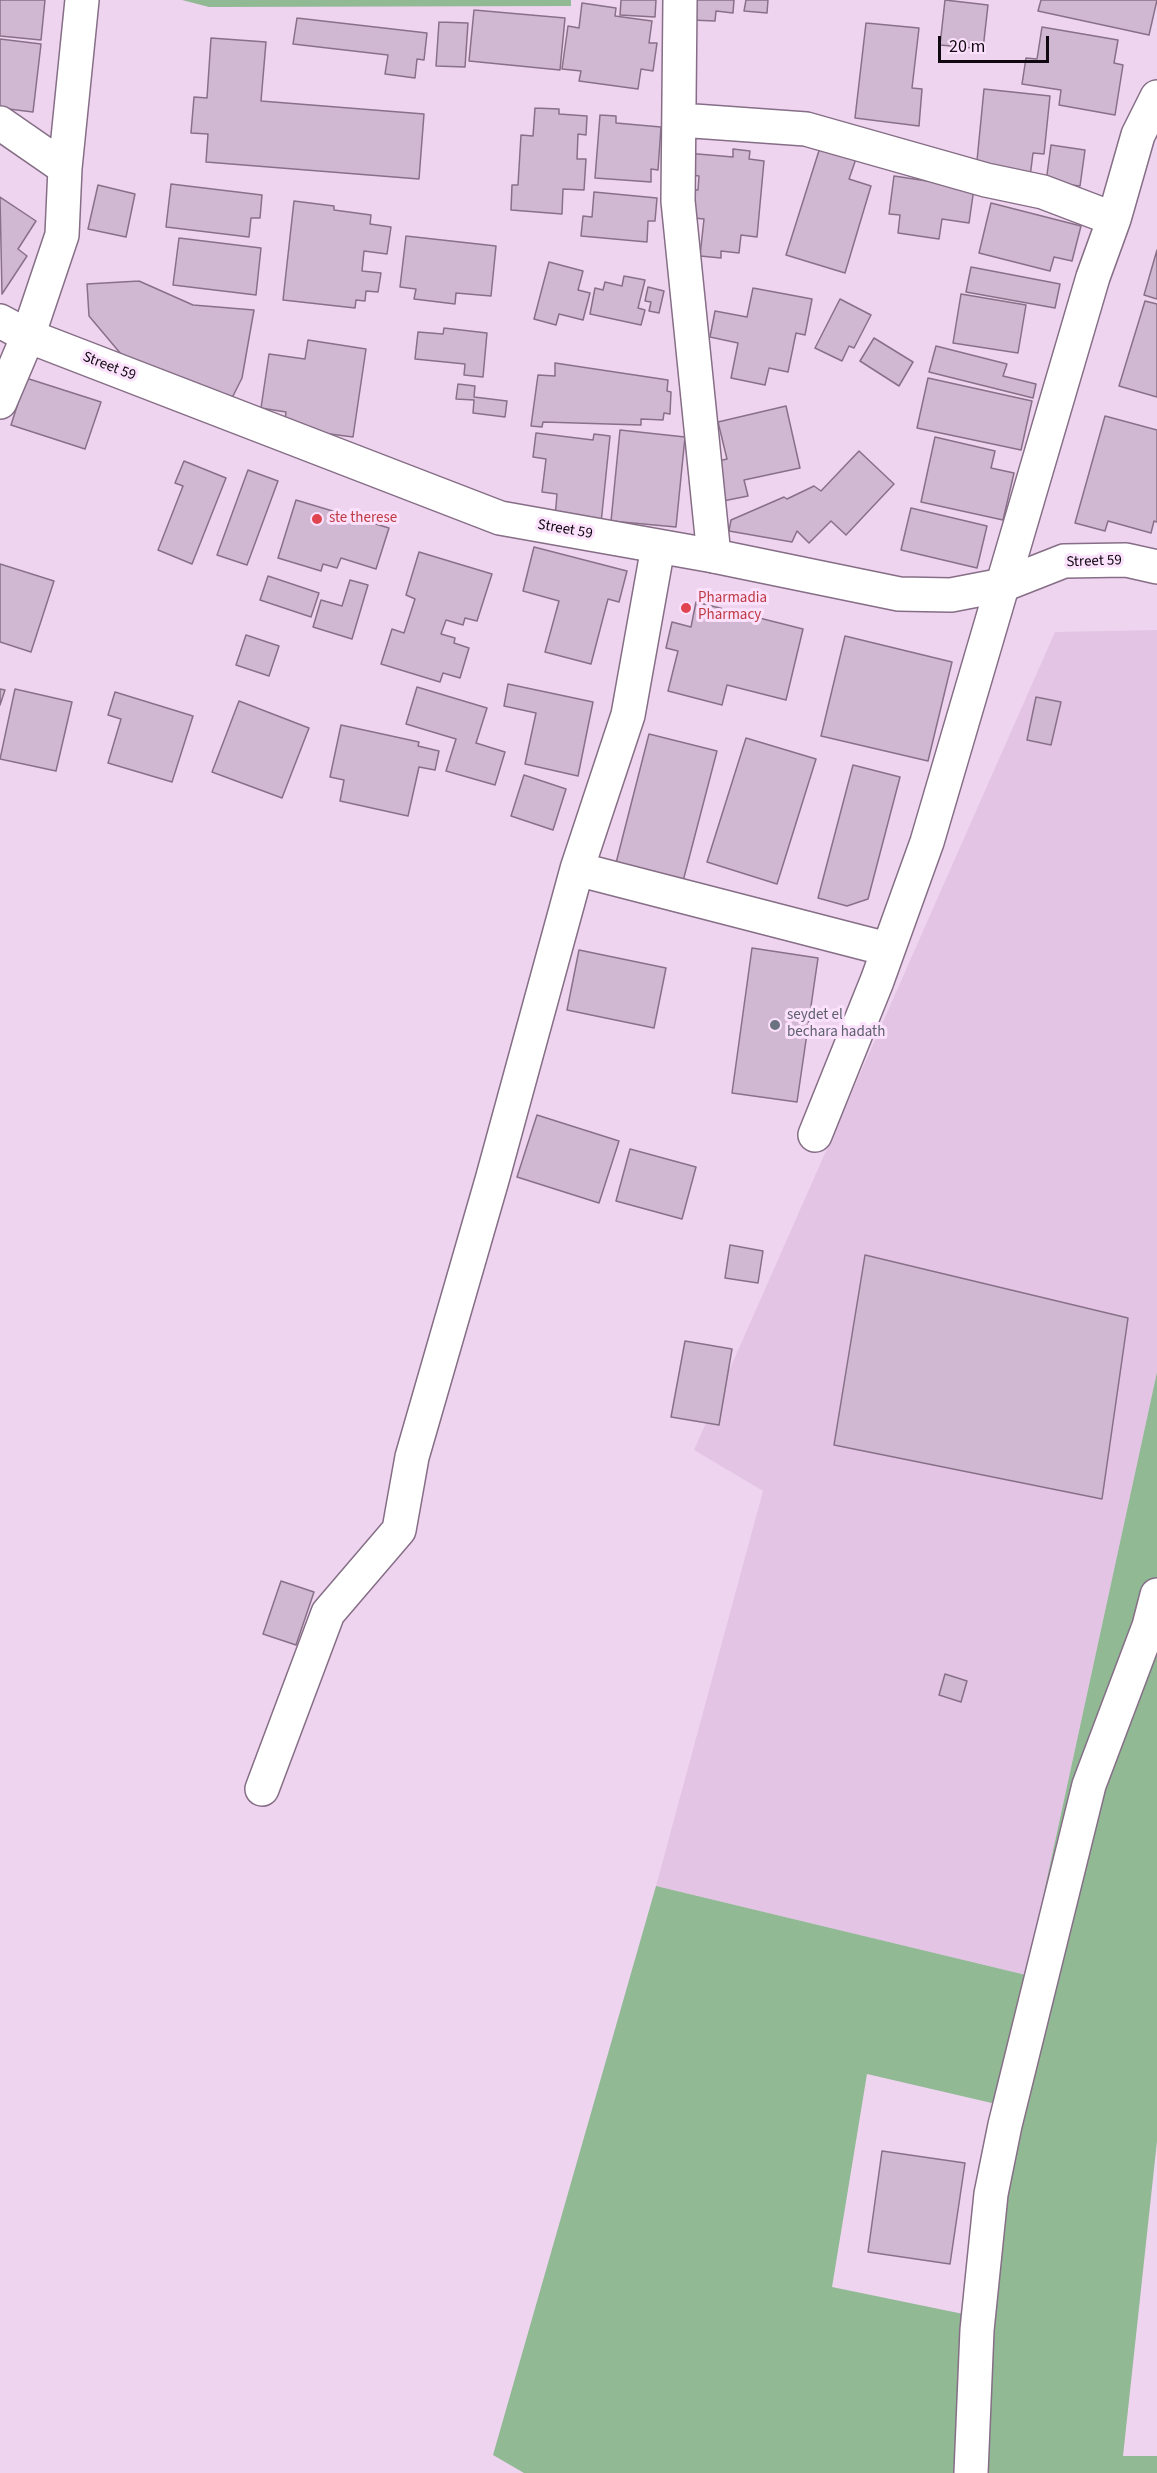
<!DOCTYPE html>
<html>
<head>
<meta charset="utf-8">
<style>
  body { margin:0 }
  #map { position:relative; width:1157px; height:2473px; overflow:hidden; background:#efd4ef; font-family:"Source Sans 3",sans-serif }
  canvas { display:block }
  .scale { position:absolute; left:938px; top:36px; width:111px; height:27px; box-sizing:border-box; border:3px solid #110911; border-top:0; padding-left:8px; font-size:18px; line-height:21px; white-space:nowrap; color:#110911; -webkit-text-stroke:4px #fce1fc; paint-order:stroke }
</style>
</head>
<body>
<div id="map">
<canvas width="1157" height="2473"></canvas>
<div class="scale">20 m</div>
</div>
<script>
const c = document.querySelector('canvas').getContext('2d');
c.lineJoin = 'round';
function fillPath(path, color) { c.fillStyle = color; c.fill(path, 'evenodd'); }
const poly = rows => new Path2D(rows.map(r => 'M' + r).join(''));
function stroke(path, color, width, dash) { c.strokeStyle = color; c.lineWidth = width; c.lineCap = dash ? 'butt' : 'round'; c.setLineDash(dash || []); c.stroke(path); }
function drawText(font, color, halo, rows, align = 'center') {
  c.font = font + ' "Source Sans 3",sans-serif'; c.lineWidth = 6; c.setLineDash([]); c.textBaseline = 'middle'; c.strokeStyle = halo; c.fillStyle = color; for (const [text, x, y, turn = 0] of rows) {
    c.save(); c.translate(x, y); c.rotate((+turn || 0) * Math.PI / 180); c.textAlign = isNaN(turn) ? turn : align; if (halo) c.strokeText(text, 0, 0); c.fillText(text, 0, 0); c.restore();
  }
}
fillPath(poly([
  [1157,630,1157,1372,1026,1975,656,1886,763,1491,694,1450,1055,632]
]), '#e3c4e4');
fillPath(poly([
  [182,0,571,0,571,6,209,7],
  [1157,1372,1157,2141,1123,2456,1157,2456,1157,2473,524,2473,493,2455,656,1886,1026,1975],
  [867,2074,1009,2107,973,2316,832,2287]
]), '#90b994');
const building = poly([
  [0,0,45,0,41,40,0,36,0,0],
  [621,0,656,0,655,17,620,15,621,0],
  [692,0,734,0,733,13,716,11,715,21,691,20,692,0],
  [746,0,768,0,767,13,744,11,746,0],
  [945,0,988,5,983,49,940,45,945,0],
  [1041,0,1157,0,1149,35,1038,11,1041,0],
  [582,3,616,8,615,16,652,21,649,43,657,43,653,71,641,69,638,89,579,81,581,71,562,69,568,26,579,28,582,3],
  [474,10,565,18,560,70,469,61,474,10],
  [297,18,427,33,424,60,417,59,415,78,385,74,388,55,293,44,297,18],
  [439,22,468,23,465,67,436,66,439,22],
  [866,23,919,28,912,88,922,89,919,126,855,118,866,23],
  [1042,27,1118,40,1114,63,1123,65,1115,115,1059,105,1061,90,1022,84,1026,58,1037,59,1042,27],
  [211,38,266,42,261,101,424,114,419,179,206,162,208,134,191,133,194,97,207,98,211,38],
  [0,39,41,44,33,112,0,108,0,39],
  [984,89,1050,96,1044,154,1033,153,1030,177,976,171,984,89],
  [535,108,559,109,559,114,587,116,586,135,578,134,577,159,586,159,584,190,563,189,562,214,511,210,512,185,518,185,521,135,533,136,535,108],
  [600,115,616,116,616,123,661,127,658,170,651,169,651,182,595,178,600,115],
  [823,138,859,150,849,179,871,186,845,273,786,255,823,138],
  [1051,145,1085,150,1080,186,1046,182,1051,145],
  [733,149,750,151,749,159,764,161,757,237,741,235,739,253,721,251,721,258,700,256,704,219,683,217,686,189,698,190,699,176,684,174,686,153,733,157,733,149],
  [894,176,974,188,969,223,942,219,939,239,898,233,900,215,889,214,894,176],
  [171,184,262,195,260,218,251,218,249,237,166,227,171,184],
  [98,185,135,194,126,237,88,229,98,185],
  [594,192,657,198,655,221,648,221,647,242,581,236,583,216,592,217,594,192],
  [0,197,36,221,18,249,27,256,2,294,0,197],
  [294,201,334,206,334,210,371,215,370,224,391,227,387,254,364,251,362,271,381,273,378,292,366,291,365,301,356,300,355,308,283,300,294,201],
  [991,203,1081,226,1072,261,1054,257,1050,271,979,253,991,203],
  [406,236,496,246,491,296,456,293,455,304,414,299,416,289,400,287,406,236],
  [179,238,261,248,256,295,173,285,179,238],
  [1157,250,1157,299,1144,295,1157,250],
  [549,262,583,271,578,290,590,293,583,320,559,314,556,325,534,319,549,262],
  [971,267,1060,284,1055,308,966,292,971,267],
  [624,276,645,280,638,308,645,310,641,325,590,314,595,288,603,290,605,282,622,286,624,276],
  [139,281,193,305,254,310,242,378,229,404,126,360,89,316,87,284,139,281],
  [648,287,664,291,659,313,649,311,651,302,645,301,648,287],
  [753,288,812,299,805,335,796,333,788,372,769,368,765,385,731,378,738,343,710,337,715,311,747,317,753,288],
  [961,294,1026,305,1018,353,953,343,961,294],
  [840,299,871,315,854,348,849,346,842,361,815,348,840,299],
  [1145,301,1157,304,1157,397,1119,386,1145,301],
  [444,328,487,333,483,377,464,375,465,364,415,359,418,332,443,334,444,328],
  [874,338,913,362,899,386,860,361,874,338],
  [308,340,366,349,353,437,284,428,286,412,261,408,269,354,305,359,308,340],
  [936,346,1007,364,1003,376,1036,384,1033,398,929,372,936,346],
  [555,363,668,380,667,391,671,392,670,414,664,413,663,420,641,419,641,425,543,422,542,427,531,426,538,375,555,376,555,363],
  [26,378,101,402,85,449,11,425,26,378],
  [928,378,1032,401,1021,450,917,428,928,378],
  [458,384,475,386,474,397,507,401,505,417,473,413,474,400,456,399,458,384],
  [786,406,800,468,744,480,748,496,723,501,714,462,727,459,718,422,786,406],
  [1105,416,1157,430,1157,522,1154,521,1151,533,1108,521,1105,531,1075,523,1105,416],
  [620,430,685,437,676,527,611,521,620,430],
  [536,433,593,440,594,434,610,436,601,523,555,518,557,494,542,492,546,459,533,457,536,433],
  [935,437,995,451,991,468,1014,473,1003,520,921,502,935,437],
  [859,451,894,484,846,535,831,521,809,543,797,531,792,542,729,531,731,520,784,497,787,499,814,486,821,491,859,451],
  [184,461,226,478,192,564,158,550,183,486,175,483,184,461],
  [248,470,278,481,247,565,217,555,248,470],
  [296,500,389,528,376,569,341,558,337,568,323,564,321,571,278,558,296,500],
  [911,508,987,526,977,568,901,550,911,508],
  [534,547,627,571,619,602,608,599,591,664,545,652,559,601,523,591,534,547],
  [419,552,492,574,477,621,465,618,463,625,446,620,441,634,455,638,454,643,469,648,460,678,443,673,440,682,381,664,392,629,404,633,415,599,406,595,419,552],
  [0,564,54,581,31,652,0,642,0,564],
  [268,576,319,593,311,617,260,600,268,576],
  [350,580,368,585,352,639,313,627,321,600,342,606,350,580],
  [696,602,803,629,786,700,727,685,722,705,668,691,678,651,666,648,672,622,691,627,696,602],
  [246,635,279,646,269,676,236,665,246,635],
  [845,636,952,662,928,761,821,736,845,636],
  [508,684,593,702,578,776,525,764,536,713,504,706,508,684],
  [417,687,487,708,476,743,505,752,495,785,446,771,456,739,406,724,417,687],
  [0,689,5,690,0,705,0,689],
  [15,689,72,702,56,771,0,759,15,689],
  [115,692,193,716,172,782,108,763,121,719,108,715,115,692],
  [1036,697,1061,702,1051,745,1027,740,1036,697],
  [239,701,309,728,282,798,212,772,239,701],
  [341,725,419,742,418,746,439,751,435,770,419,767,408,816,340,801,344,780,330,777,341,725],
  [649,734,717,751,682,885,615,867,649,734],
  [746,738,816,759,777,884,707,862,746,738],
  [853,765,900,777,868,899,847,906,818,898,853,765],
  [524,775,566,789,553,830,511,816,524,775],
  [752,948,818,958,797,1102,732,1093,752,948],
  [579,950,666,968,654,1028,567,1010,579,950],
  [537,1115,619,1141,599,1203,517,1177,537,1115],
  [630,1149,696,1167,682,1219,616,1201,630,1149],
  [730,1245,763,1251,758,1283,725,1278,730,1245],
  [865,1255,1128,1318,1102,1499,834,1445,865,1255],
  [685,1341,732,1349,719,1425,671,1417,685,1341],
  [281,1581,314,1592,296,1645,263,1634,281,1581],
  [945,1674,967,1681,961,1702,939,1695,945,1674],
  [882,2151,965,2163,950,2264,868,2252,882,2151]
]);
fillPath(building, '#d1b8d2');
stroke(building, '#887188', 1.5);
const street = poly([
  [680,0,678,201,714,556],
  [680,120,806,129,986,180,1043,192,1114,219],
  [0,123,65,168],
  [0,402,28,336,62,235,65,168,82,0],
  [577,869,887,949],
  [815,1135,877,981,927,842,1093,277,1114,219,1138,135,1157,97],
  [262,1789,328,1613,399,1530,412,1457,492,1180,577,869,628,715,658,547],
  [971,2473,977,2330,991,2194,1005,2125,1089,1785,1149,1626,1157,1595]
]);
const secondary = poly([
  [0,321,28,336,500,518,714,556,899,594,951,595,1003,585,1064,561,1126,560,1157,567]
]);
stroke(street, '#856e86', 36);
stroke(secondary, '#856e86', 36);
stroke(street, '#fff', 33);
stroke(secondary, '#fff', 33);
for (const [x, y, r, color] of [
  [317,519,6,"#e0444e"],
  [686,608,6,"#e0444e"],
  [775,1025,6,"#6b7280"]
]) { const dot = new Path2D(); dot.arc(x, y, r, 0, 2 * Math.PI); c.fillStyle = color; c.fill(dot); stroke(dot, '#fce1fc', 2); }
drawText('15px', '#110911', '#fce1fc', [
  ["Street 59",109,367,21],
  ["Street 59",565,530,10],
  ["Street 59",1094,562,-2]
]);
drawText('15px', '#be3a42', '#fce1fc', [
  ["ste therese",329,519],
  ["Pharmadia",698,599],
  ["Pharmacy",698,616]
], 'left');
drawText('15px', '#5b616d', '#fce1fc', [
  ["seydet el",787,1016],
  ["bechara hadath",787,1033]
], 'left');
</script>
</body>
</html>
